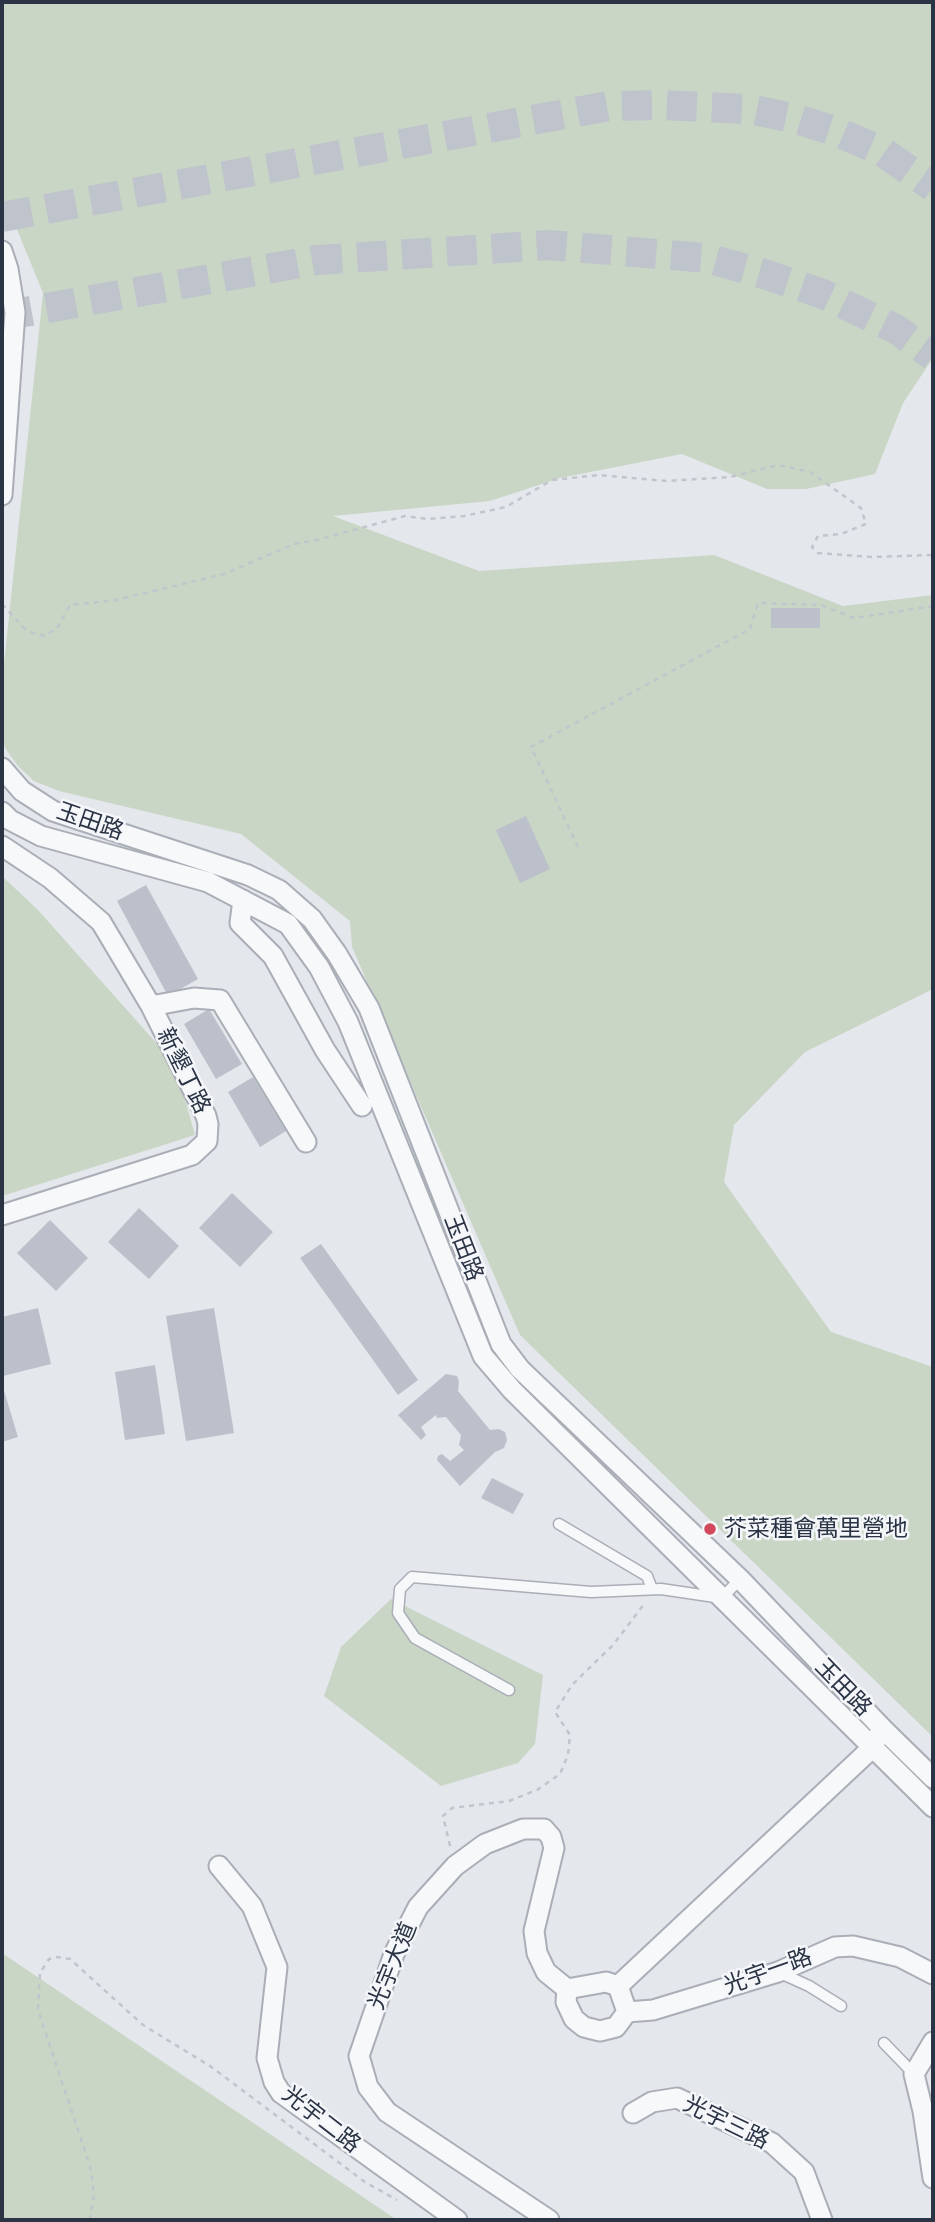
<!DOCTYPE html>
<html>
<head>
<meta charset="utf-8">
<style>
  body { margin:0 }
  #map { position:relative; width:935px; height:2222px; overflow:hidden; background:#e4e7ec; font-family:Karla,sans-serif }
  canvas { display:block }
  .frame { position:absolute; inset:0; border:4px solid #2b3445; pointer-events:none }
</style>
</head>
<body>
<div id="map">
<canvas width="935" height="2222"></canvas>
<div class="frame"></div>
</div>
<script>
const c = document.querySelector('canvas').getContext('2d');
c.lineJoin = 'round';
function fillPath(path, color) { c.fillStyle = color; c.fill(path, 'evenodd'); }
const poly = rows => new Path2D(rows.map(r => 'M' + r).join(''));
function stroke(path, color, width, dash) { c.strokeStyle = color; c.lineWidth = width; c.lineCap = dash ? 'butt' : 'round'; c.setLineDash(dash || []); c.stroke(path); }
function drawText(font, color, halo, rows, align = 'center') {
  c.font = font + ' Karla,"Noto Sans TC",sans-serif'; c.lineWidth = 5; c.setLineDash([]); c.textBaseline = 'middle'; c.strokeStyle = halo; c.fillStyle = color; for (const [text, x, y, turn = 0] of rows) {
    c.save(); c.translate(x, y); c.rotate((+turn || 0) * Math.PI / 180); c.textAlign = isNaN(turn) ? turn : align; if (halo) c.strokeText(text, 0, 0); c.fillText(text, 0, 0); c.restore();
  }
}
fillPath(poly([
  [2,2,933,2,933,358,903,403,875,474,806,489,767,489,682,454,560,478,490,501,333,516,479,571,714,555,843,606,933,595,933,989,805,1052,734,1125,724,1182,831,1332,933,1367,933,1737,520,1335,352,947,350,921,241,834,59,791,34,781,18,766,5,748,2,736,2,683,43,293,14,222,2,212],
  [2,876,38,910,175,1064,195,1135,2,1196],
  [391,1599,543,1675,535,1744,518,1763,441,1786,324,1696,341,1647],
  [2,1953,397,2220,2,2220]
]), '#c9d6c5');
fillPath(poly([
  [771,608,820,608,820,628,771,628],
  [526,816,550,869,520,883,496,830],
  [146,885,198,979,168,996,117,901],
  [209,1009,242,1064,216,1079,184,1024],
  [253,1077,286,1131,260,1147,228,1092],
  [232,1193,273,1232,240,1267,199,1228],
  [139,1208,179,1246,149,1279,108,1242],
  [50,1220,88,1258,56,1291,17,1253],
  [321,1244,418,1380,398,1395,300,1258],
  [38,1308,51,1364,3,1376,2,1317],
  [214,1308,234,1433,186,1441,166,1316],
  [155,1365,165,1434,125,1440,115,1372],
  [446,1374,457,1376,459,1382,458,1391,490,1430,499,1429,505,1432,507,1440,504,1448,495,1452,460,1486,437,1460,438,1456,442,1454,450,1461,464,1450,459,1445,461,1435,446,1417,437,1418,436,1415,421,1427,426,1435,421,1440,398,1415],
  [2,1384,18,1437,2,1442],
  [492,1478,524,1494,513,1514,481,1498]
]), '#bbc0ca');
stroke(poly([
  [2,217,609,106,659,105,749,109,793,118,835,131,883,152,933,187],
  [2,316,317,260,549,245,706,258,761,273,823,294,896,329,933,356]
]), '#bfc3cb', 30, [30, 15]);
const service = poly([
  [559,1524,647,1576,652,1589],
  [509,1690,415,1638,398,1613,400,1589,412,1577,591,1592,661,1589,722,1598,740,1579],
  [778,1972,809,1986,841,2006],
  [884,2043,914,2074]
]);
const minor = poly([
  [2,251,8,269,15,312,2,495],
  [2,768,22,791,53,811,248,875,279,890,312,919,337,954,369,1008,501,1344,520,1369,740,1579,883,1729,933,1778],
  [2,812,10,820,41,836,208,882,288,924,319,967,348,1022,483,1356,512,1390,933,1807],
  [2,846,50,878,101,922,151,1006,206,1116,208,1124,207,1141,192,1155,2,1215],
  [243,900,240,923,273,956,325,1050,362,1106],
  [151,1006,194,998,220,1000,306,1142],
  [219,1866,252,1906,277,1967,267,2058,274,2082,281,2093,457,2220],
  [618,1986,627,2012,653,2010,778,1972,835,1947,853,1946,900,1957,933,1974],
  [567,1989,566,2002,574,2019,584,2027,600,2031,616,2027,627,2012],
  [933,2042,914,2074,923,2111,933,2178],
  [633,2113,652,2102,677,2098,772,2143,804,2172,822,2220],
  [549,2220,387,2112,368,2087,359,2056,394,1954,418,1907,455,1866,485,1844,523,1829,544,1829,551,1837,554,1848,534,1931,537,1953,546,1972,567,1989,606,1982,618,1986,872,1748,878,1736]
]);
stroke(service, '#a9aeb7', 13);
stroke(minor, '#a9aeb7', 23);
stroke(poly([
  [2,604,24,628,30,632,45,636,58,627,70,605,116,600,224,574,294,544,317,540,405,516,428,519,464,516,506,507,552,480,599,475,666,481,730,477,778,465,810,472,861,508,866,524,841,534,818,536,812,547,818,553,872,557,933,555],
  [578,847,531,747,750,629,758,603,821,605,854,618,933,606],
  [450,1846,443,1816,452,1808,509,1801,537,1790,560,1774,568,1755,570,1735,555,1712,572,1685,613,1645,644,1604],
  [90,2220,94,2194,90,2166,38,2010,40,1973,49,1959,57,1957,70,1959,143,2025,210,2066,365,2182,397,2200]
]), '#c2c5cb', 2.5, [5, 5]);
stroke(service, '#f7f8fa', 10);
stroke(minor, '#f7f8fa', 19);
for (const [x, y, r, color] of [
  [710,1529,7,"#d1495b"]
]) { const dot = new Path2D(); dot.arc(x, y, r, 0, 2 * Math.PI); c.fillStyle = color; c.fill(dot); stroke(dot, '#f4f6f9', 2.5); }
drawText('23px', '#2b3445', '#f4f6f9', [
  ["玉田路",90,822,19],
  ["新墾丁路",183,1071,64],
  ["玉田路",463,1248,69],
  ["玉田路",843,1688,46],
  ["光宇大道",393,1966,-68],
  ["光宇一路",768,1972,-20],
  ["光宇二路",321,2120,38],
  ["光宇三路",726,2123,26]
]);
drawText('23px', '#2b3445', '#f4f6f9', [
  ["芥菜種會萬里營地",724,1529]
], 'left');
</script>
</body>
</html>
